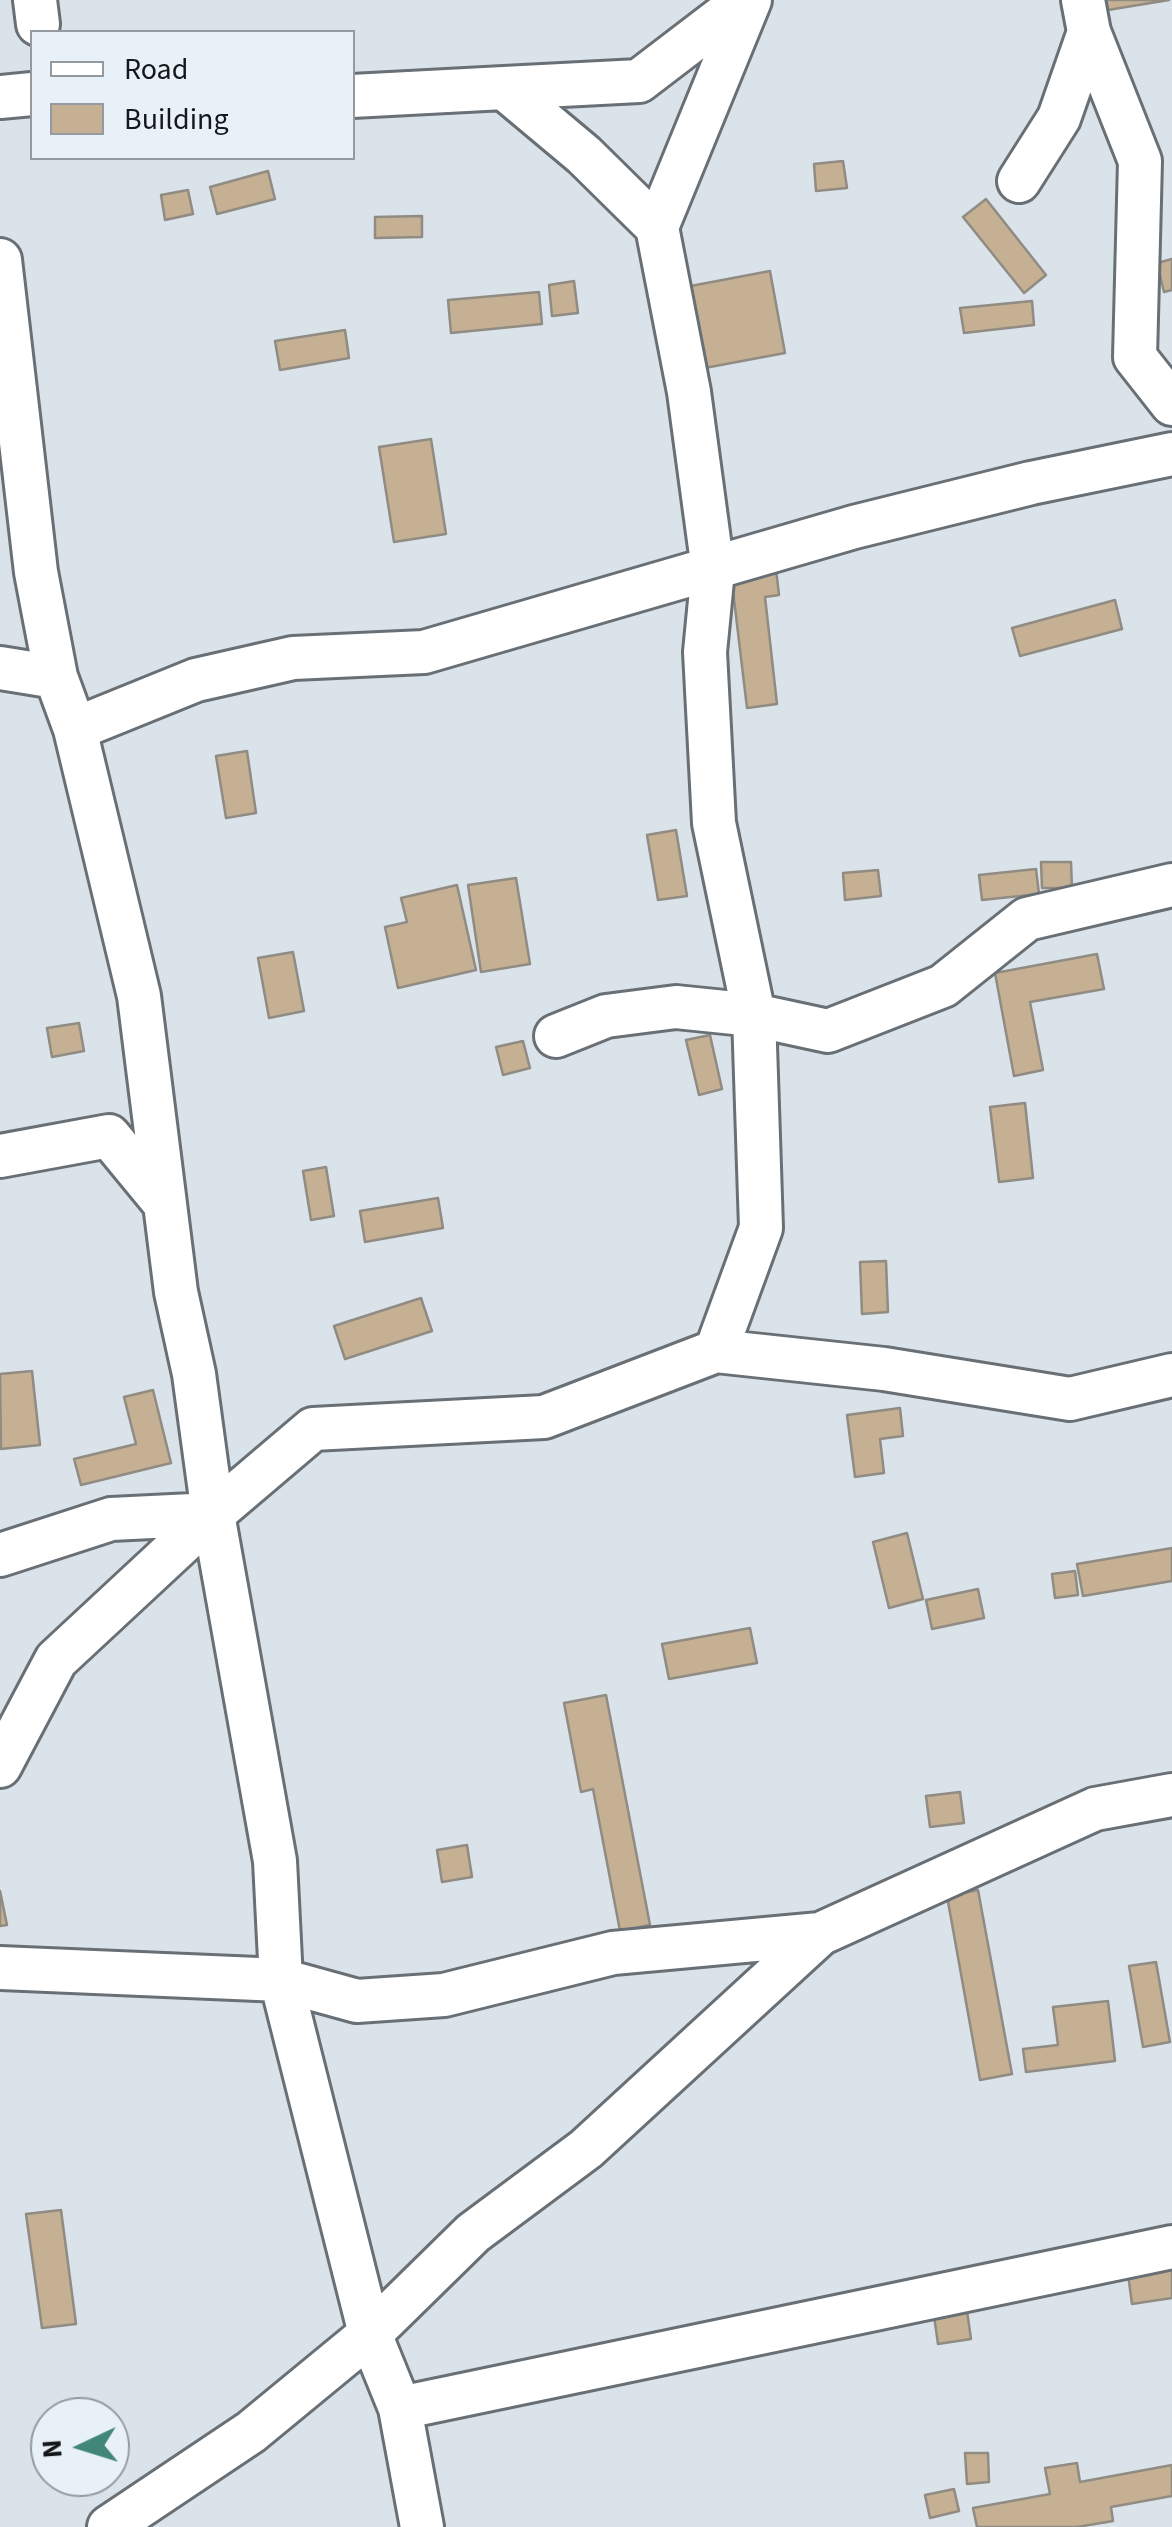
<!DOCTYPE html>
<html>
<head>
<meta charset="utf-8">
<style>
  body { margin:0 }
  #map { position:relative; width:1172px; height:2527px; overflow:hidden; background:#dbe3ea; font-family:"Source Sans 3",sans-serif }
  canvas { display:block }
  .legend { position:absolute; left:30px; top:30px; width:325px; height:130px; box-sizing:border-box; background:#e8f1f7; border:2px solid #949a9f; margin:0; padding:12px 18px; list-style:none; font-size:30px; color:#15171a }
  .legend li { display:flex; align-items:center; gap:20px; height:50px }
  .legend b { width:50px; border:2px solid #949a9f }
  .north { position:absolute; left:30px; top:2397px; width:100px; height:100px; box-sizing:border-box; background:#e8f1f7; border:2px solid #949a9f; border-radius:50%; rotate:266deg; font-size:28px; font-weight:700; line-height:40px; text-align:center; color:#15171a }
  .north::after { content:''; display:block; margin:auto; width:35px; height:45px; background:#428679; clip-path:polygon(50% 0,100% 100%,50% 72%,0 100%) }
</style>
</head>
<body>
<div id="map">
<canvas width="1172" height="2527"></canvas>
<ul class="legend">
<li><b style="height:12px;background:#fff"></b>Road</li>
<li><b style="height:28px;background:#c5b093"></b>Building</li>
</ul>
<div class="north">N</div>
</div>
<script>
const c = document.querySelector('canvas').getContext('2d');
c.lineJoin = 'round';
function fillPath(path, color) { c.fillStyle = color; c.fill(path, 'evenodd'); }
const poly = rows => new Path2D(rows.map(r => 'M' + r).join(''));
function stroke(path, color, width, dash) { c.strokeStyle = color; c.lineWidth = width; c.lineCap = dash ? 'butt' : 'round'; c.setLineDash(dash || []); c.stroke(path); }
const building = poly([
  [1106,0,1169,0,1108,10,1106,0],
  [843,161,847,188,816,191,814,164,843,161],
  [268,171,275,199,217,214,210,187,268,171],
  [188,190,193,214,165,220,161,195,188,190],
  [986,199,1046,275,1024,293,963,217,986,199],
  [422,216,422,237,375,238,375,217,422,216],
  [1172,259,1172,290,1164,292,1157,263,1172,259],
  [770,271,785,353,694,370,680,288,770,271],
  [574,281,578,313,552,316,549,285,574,281],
  [539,292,542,324,451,333,448,300,539,292],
  [1032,301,1034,325,964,333,960,308,1032,301],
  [345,330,349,358,280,370,275,341,345,330],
  [431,439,446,534,394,542,379,447,431,439],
  [776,569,779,595,765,597,777,704,747,708,731,574,776,569],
  [1115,600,1122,629,1020,656,1012,628,1115,600],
  [247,751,256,813,226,818,216,756,247,751],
  [676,830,687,896,658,900,647,835,676,830],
  [1041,862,1071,862,1072,888,1042,888,1041,862],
  [1036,869,1039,894,982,900,979,875,1036,869],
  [878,870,881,896,845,900,843,873,878,870],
  [516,878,530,964,481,972,468,885,516,878],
  [457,885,476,970,398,988,385,927,407,922,401,898,457,885],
  [293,952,304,1011,269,1018,258,958,293,952],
  [1097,954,1104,989,1030,1002,1043,1070,1014,1076,995,973,1097,954],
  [79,1023,84,1051,52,1057,47,1028,79,1023],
  [710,1035,722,1089,699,1095,686,1040,710,1035],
  [523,1041,530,1068,503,1075,496,1047,523,1041],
  [1025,1103,1033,1178,999,1182,990,1107,1025,1103],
  [326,1167,334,1216,311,1220,303,1171,326,1167],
  [438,1198,443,1228,365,1242,360,1211,438,1198],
  [886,1261,888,1312,862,1314,860,1262,886,1261],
  [421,1298,432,1331,345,1359,334,1326,421,1298],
  [32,1371,40,1445,1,1449,0,1374,32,1371],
  [153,1390,171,1463,81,1485,74,1459,136,1444,124,1397,153,1390],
  [900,1408,903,1436,880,1439,884,1473,855,1477,847,1415,900,1408],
  [907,1533,923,1599,889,1608,873,1542,907,1533],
  [1172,1548,1172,1581,1083,1596,1077,1564,1172,1548],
  [1075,1571,1078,1595,1055,1598,1052,1574,1075,1571],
  [978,1589,984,1618,932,1629,926,1600,978,1589],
  [750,1628,757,1663,669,1679,662,1644,750,1628],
  [606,1695,650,1925,620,1931,593,1789,581,1792,564,1703,606,1695],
  [960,1792,964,1823,930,1827,926,1796,960,1792],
  [467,1845,472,1877,442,1882,437,1850,467,1845],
  [978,1890,1012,2074,980,2080,947,1896,978,1890],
  [0,1891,7,1925,0,1926,0,1891],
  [1156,1962,1170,2042,1143,2047,1129,1966,1156,1962],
  [1108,2001,1115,2061,1026,2072,1023,2049,1058,2045,1053,2007,1108,2001],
  [61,2210,76,2324,42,2328,26,2214,61,2210],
  [1172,2268,1172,2298,1132,2304,1128,2274,1172,2268],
  [967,2311,971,2339,938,2344,934,2316,967,2311],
  [965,2453,988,2453,989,2482,967,2484,965,2453],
  [1077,2463,1080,2482,1172,2465,1172,2496,1111,2507,1113,2521,1077,2527,977,2527,973,2508,1050,2494,1045,2468,1077,2463],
  [954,2489,959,2511,930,2518,925,2495,954,2489]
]);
fillPath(building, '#c5b093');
stroke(building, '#908b83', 2.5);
const street = poly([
  [35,0,38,24],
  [1083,0,1089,32,1140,161,1135,357,1172,404],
  [504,88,639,81,745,0],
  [352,96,504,88,584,155,657,227],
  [0,97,32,94],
  [1019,181,1059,118,1089,32],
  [0,260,36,572,56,677,75,729,139,996,176,1292,194,1374,213,1514,275,1861,281,1980,370,2334,400,2408,422,2527],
  [0,668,56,677],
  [75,729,196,680,293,658,424,652,854,527,1031,483,1172,454],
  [556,1036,606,1016,676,1007,754,1015,828,1031,943,986,1027,919,1172,885],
  [0,1156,109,1136,165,1204],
  [716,1351,761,1228,754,1015,714,823,705,652,713,570,689,392,657,227,750,0],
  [0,1555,111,1519,213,1514],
  [0,1766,56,1660,213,1514,313,1429,544,1417,716,1351,884,1369,1070,1399,1172,1375],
  [0,1968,281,1980,357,2001,444,1995,613,1953,820,1934],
  [400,2408,1172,2247],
  [109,2527,251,2432,370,2334,473,2233,586,2149,820,1934,1095,1809,1172,1795]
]);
stroke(street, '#686f75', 48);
stroke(street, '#fff', 42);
</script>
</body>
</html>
